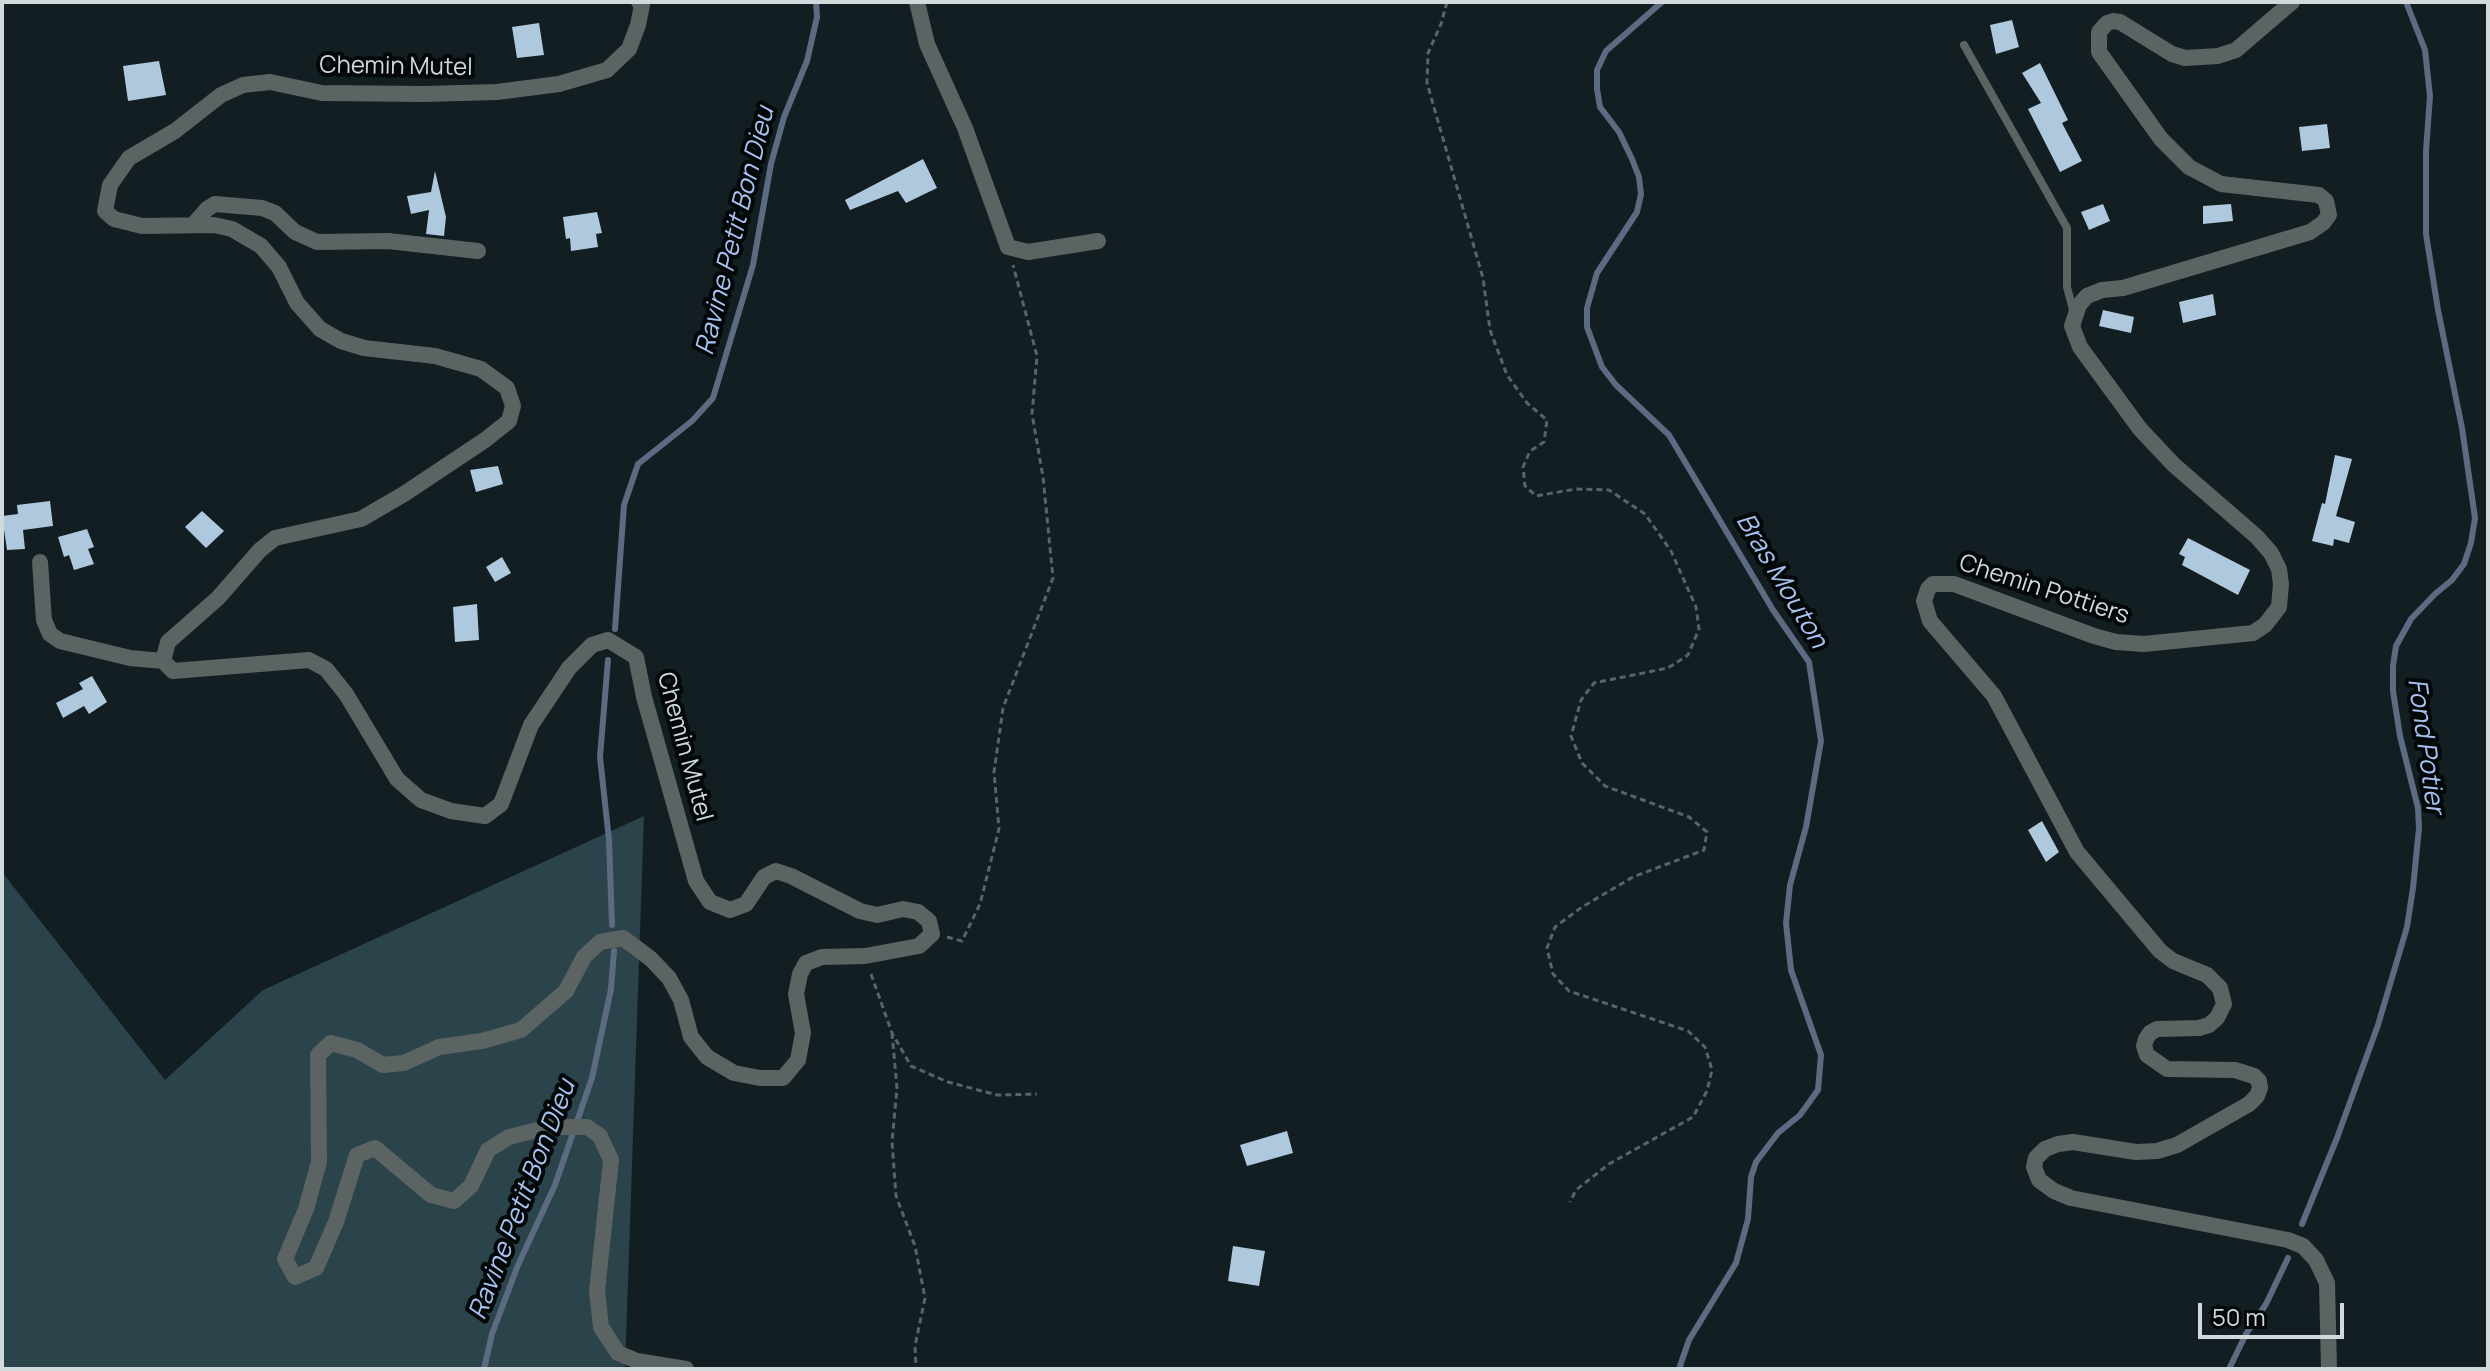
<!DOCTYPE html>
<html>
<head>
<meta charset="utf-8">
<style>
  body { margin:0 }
  #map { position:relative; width:2490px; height:1371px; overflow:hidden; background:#121e22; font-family:Manrope,sans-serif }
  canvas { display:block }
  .frame { position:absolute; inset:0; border:4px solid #d1d9dc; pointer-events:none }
  .scale { position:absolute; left:2198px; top:1303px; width:146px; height:36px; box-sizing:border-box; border:4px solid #d1d9dc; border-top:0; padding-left:10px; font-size:24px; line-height:28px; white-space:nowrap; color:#d1d9dc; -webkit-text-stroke:6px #040809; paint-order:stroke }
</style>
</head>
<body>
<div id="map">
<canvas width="2490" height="1371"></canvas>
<div class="frame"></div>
<div class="scale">50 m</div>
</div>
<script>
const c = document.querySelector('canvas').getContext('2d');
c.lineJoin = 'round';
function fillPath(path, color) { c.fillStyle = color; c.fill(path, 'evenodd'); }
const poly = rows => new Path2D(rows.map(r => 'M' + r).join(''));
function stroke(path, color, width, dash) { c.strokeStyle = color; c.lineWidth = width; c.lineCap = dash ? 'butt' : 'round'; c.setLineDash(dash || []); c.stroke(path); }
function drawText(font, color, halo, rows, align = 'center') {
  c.font = font + ' Manrope,sans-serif'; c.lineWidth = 8; c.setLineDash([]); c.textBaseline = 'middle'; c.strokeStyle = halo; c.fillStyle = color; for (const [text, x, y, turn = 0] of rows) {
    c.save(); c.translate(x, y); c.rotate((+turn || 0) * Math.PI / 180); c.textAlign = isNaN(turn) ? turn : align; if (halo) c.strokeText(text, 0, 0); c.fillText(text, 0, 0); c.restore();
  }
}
fillPath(poly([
  [644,816,625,1369,2,1369,2,872,165,1080,263,990]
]), '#2b434a');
stroke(poly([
  [1662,2,1606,51,1597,70,1597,89,1600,107,1619,132,1632,159,1639,177,1641,194,1637,212,1597,273,1587,308,1587,327,1602,367,1616,385,1669,435,1773,610,1809,662,1821,741,1806,827,1790,885,1786,923,1791,970,1821,1055,1818,1090,1800,1115,1778,1133,1756,1162,1751,1177,1748,1219,1736,1263,1689,1340,1679,1369],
  [615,629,624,505,638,464,692,421,713,398,753,265,771,164,784,117,807,61,817,17,816,2],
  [608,660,600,757,609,840,612,925],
  [2302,1224,2337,1138,2378,1025,2407,927,2413,888,2419,828,2418,808,2400,736,2393,691,2393,666,2396,646,2411,619,2435,594,2452,580,2464,564,2471,543,2475,518,2462,428,2438,310,2426,234,2426,151,2430,96,2425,50,2406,2],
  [484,1369,492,1334,518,1265,555,1185,592,1078,611,989,614,951],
  [2229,1369,2246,1334,2266,1304,2288,1258]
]), '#5d6b82', 6);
fillPath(poly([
  [2012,20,2019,47,1996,54,1990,25],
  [539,23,544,55,517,58,512,27],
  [159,61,166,95,128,101,123,66],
  [2040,63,2068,120,2062,123,2082,161,2060,172,2028,109,2041,103,2022,73],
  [2327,124,2330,148,2302,151,2299,127],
  [923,159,937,188,906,203,898,191,850,210,845,200],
  [435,171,446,217,444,236,426,234,429,210,411,214,407,196,431,192],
  [2103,204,2110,221,2089,230,2081,212],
  [2231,204,2233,221,2203,224,2203,206],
  [597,212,602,233,596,234,598,247,571,251,570,238,566,239,563,217],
  [2213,294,2216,315,2183,323,2179,302],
  [2103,310,2134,317,2131,333,2099,326],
  [2335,455,2352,459,2336,516,2355,522,2349,543,2334,539,2333,546,2312,541,2322,503,2325,504],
  [498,466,503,484,476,492,470,470],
  [50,501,53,526,23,530,25,549,7,550,2,516,18,514,17,505],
  [202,511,224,531,206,548,185,527],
  [87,529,94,547,88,549,94,564,74,570,69,555,64,557,58,537],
  [2188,538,2250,570,2238,595,2182,565,2185,557,2179,554],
  [502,557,511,573,495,582,486,567],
  [477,604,479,640,455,642,453,607],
  [92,676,107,702,89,714,84,706,63,718,56,703,83,689,79,683],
  [2042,821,2059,852,2046,862,2028,830],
  [1287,1131,1293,1153,1247,1166,1240,1145],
  [1233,1246,1265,1251,1259,1286,1228,1281]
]), '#aec9de');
stroke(poly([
  [1447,2,1441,24,1428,53,1427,83,1483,278,1490,330,1507,375,1527,403,1547,420,1544,442,1530,451,1523,467,1525,486,1536,496,1576,489,1609,490,1645,514,1671,551,1696,607,1699,629,1688,655,1668,668,1594,683,1581,700,1571,736,1582,763,1605,786,1689,817,1707,832,1704,850,1633,877,1582,907,1555,927,1547,948,1553,974,1569,991,1688,1031,1705,1047,1712,1070,1707,1091,1693,1117,1609,1164,1576,1190,1570,1202],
  [947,937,962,941,980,904,999,829,994,772,1003,708,1053,578,1043,477,1032,414,1037,356,1013,265],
  [871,974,892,1033,911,1066,948,1082,997,1095,1037,1094],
  [892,1033,897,1088,892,1142,896,1196,915,1246,925,1298,915,1346,916,1369]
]), '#596467', 3, [6, 4]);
stroke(poly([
  [1964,45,2067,228,2067,287,2073,310]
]), '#5c6363', 8);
stroke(poly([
  [639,2,642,5,638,25,629,49,607,70,559,84,497,92,425,94,322,93,270,82,243,85,221,95,175,131,129,158,110,185,105,211,114,219,142,226,214,225,232,229,261,246,279,267,297,303,320,329,341,341,364,348,435,356,481,369,507,388,513,406,509,421,485,440,404,494,361,519,275,538,260,550,218,598,168,642,163,661,173,671,309,660,326,669,346,694,397,779,421,800,451,811,485,816,501,804,531,725,569,668,592,645,608,640,636,657,644,697,696,881,710,902,730,910,746,904,764,877,776,871,791,876,860,911,877,915,903,909,918,912,929,921,932,934,919,946,865,956,822,957,806,963,800,974,796,994,803,1033,798,1060,783,1078,760,1078,734,1073,707,1057,691,1037,681,1000,669,978,651,959,623,938,600,942,584,957,566,991,521,1030,482,1041,439,1047,404,1063,383,1065,357,1050,331,1043,318,1055,319,1162,306,1209,285,1259,295,1277,316,1268,336,1222,357,1155,375,1148,431,1195,454,1201,471,1186,488,1150,509,1137,549,1127,587,1127,600,1136,611,1160,597,1291,601,1327,618,1353,637,1361,686,1369],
  [917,2,927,44,965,128,1008,247,1028,252,1098,241],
  [2292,2,2236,50,2218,56,2185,58,2172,54,2120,22,2113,21,2107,23,2099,32,2099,52,2161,139,2189,167,2221,184,2319,195,2326,201,2329,215,2323,223,2310,232,2123,288,2102,290,2087,296,2079,305,2072,326,2080,347,2140,429,2174,465,2257,537,2271,553,2279,569,2281,584,2279,607,2265,625,2253,633,2144,644,2116,642,2094,636,1954,584,1933,584,1928,589,1924,601,1930,621,1994,696,2077,852,2160,951,2173,961,2207,975,2220,988,2224,1004,2217,1018,2209,1025,2199,1028,2157,1029,2150,1033,2146,1039,2144,1046,2147,1055,2167,1069,2235,1070,2254,1076,2259,1081,2260,1088,2257,1096,2249,1104,2177,1145,2157,1151,2136,1152,2073,1142,2058,1144,2045,1149,2036,1158,2034,1167,2039,1180,2054,1191,2071,1198,2288,1240,2303,1246,2316,1260,2327,1283,2329,1369],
  [193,225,207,209,215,204,262,208,275,213,295,232,317,242,388,241,478,251],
  [40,562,44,620,50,634,60,641,130,658,163,661]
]), '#5c6363', 16);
drawText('24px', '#d1d9dc', '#040809', [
  ["Chemin Mutel",396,67,1],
  ["Chemin Pottiers",2044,590,18],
  ["Chemin Mutel",684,747,75]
]);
drawText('italic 26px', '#a8c2f0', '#040809', [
  ["Ravine Petit Bon Dieu",736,231,-76],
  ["Bras Mouton",1781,581,59],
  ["Fond Potier",2425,746,82],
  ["Ravine Petit Bon Dieu",523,1200,-69]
]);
</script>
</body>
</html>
